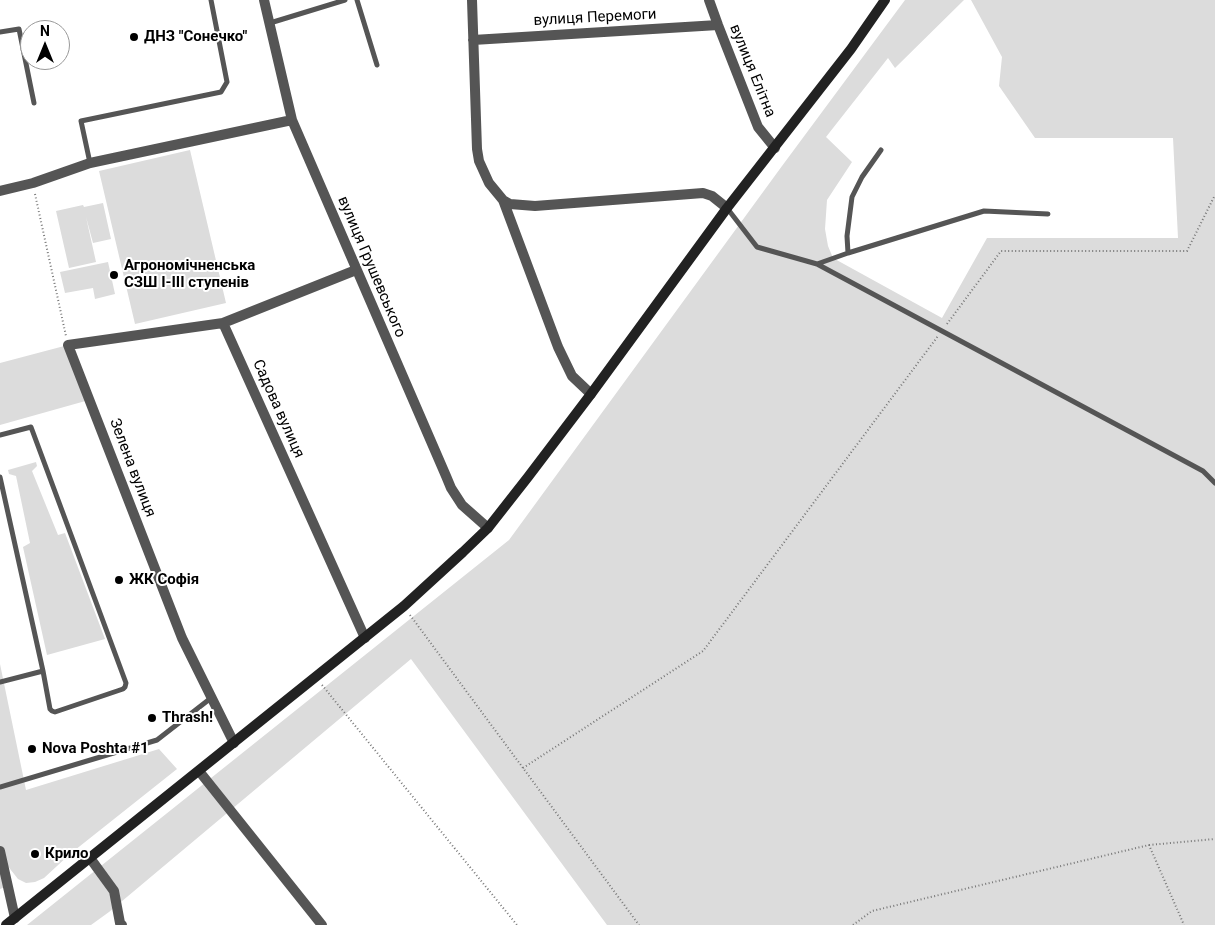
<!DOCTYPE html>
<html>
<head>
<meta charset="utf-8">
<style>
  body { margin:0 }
  #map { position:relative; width:1215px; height:925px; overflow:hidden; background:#fff; font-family:Roboto,sans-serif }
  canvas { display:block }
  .north { position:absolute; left:20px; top:20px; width:50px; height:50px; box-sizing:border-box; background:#fff; border:1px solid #999; border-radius:50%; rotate:0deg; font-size:14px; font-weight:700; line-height:20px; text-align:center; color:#000 }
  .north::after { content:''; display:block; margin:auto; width:18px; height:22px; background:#000; clip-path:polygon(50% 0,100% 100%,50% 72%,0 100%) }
</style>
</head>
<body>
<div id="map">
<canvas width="1215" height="925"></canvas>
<div class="north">N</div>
</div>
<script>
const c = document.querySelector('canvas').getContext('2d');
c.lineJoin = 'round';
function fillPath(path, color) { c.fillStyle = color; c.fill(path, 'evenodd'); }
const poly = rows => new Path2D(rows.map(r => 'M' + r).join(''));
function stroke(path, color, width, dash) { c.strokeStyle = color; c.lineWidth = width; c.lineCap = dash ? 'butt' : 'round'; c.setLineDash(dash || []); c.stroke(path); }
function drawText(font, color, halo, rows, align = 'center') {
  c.font = font + ' Roboto,sans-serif'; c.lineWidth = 4; c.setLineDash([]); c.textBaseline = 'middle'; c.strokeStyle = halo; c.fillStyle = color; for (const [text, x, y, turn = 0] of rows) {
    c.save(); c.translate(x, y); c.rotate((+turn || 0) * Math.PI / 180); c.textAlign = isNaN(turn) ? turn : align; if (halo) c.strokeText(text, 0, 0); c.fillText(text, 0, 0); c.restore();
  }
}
fillPath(poly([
  [905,0,964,0,895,68,888,58,826,137,852,162,827,200,825,229,828,246,833,258,942,318,987,238,1178,238,1173,138,1035,138,999,86,1002,57,971,0,1215,0,1215,925,607,925,411,659,109,912,91,925,27,925,509,540,782,166],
  [190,150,226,303,135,324,99,171],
  [103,203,111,239,93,243,86,217,96,262,69,268,56,211,83,205,84,207],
  [108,262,115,294,95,299,93,288,65,293,60,272],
  [68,345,89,400,0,425,0,363],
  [36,462,37,466,32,471,58,535,65,533,105,639,47,655,23,547,30,543,16,476,9,474,8,470],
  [0,664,26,790,159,749,177,769,70,854,44,878,35,882,26,883,18,879,3,860,8,886,0,889]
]), '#dcdcdc');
stroke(poly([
  [35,194,66,336],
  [947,324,1001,251,1187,251,1215,195],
  [410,615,639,925],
  [322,685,517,925],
  [523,768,703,651,938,336],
  [1149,845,1215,839],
  [853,925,872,911,1149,845,1184,925]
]), '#777', 2, [1, 2.5]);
stroke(poly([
  [357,0,377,65],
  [270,23,345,0],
  [0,32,19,29,34,103],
  [90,163,81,121,221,92,227,82,211,0],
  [727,208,757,247,817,264,848,253,984,211,1048,214],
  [848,253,847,236,852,197,862,177,881,150],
  [817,264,1203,471,1215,483],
  [0,435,31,427,126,683,125,687,123,689,55,712,52,711,50,709,43,671],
  [0,477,43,671,0,682],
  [0,787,157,740,211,698]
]), '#555', 5);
stroke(poly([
  [264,0,292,120,446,476,451,488,462,505,488,528],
  [472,0,477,149,479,161,489,183,503,200,510,204,535,206,703,193,712,196,727,208],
  [709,0,718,25,758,127,775,148],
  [473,40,718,25],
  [0,191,33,183,90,163,292,120],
  [503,200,558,347,572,376,591,394],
  [356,270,223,323,365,638],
  [223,323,68,345,182,638,234,743],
  [199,771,322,925],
  [0,851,15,918],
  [90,858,114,891,120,923,122,925]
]), '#555', 10);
stroke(poly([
  [6,925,404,606,463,552,488,528,528,477,591,394,727,208,851,49,885,0]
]), '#222', 10);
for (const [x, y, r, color] of [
  [134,37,5,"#000"],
  [114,275,5,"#000"],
  [119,580,5,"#000"],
  [152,718,5,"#000"],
  [32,749,5,"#000"],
  [35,854,5,"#000"]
]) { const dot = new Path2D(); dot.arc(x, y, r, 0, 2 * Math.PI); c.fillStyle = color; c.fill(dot); stroke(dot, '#fff', 2); }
drawText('15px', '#000', '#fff', [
  ["вулиця Перемоги",595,18,-3],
  ["вулиця Елітна",752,71,68],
  ["вулиця Грушевського",371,267,67],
  ["Садова вулиця",278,409,66],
  ["Зелена вулиця",132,468,69]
]);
drawText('bold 15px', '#000', '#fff', [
  ["ДНЗ \"Сонечко\"",144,37],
  ["Агрономічненська",124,266],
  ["СЗШ І-ІІІ ступенів",124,283],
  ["ЖК Софія",129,580],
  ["Thrash!",162,718],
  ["Nova Poshta #1",42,749],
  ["Крило",45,854]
], 'left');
</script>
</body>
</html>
